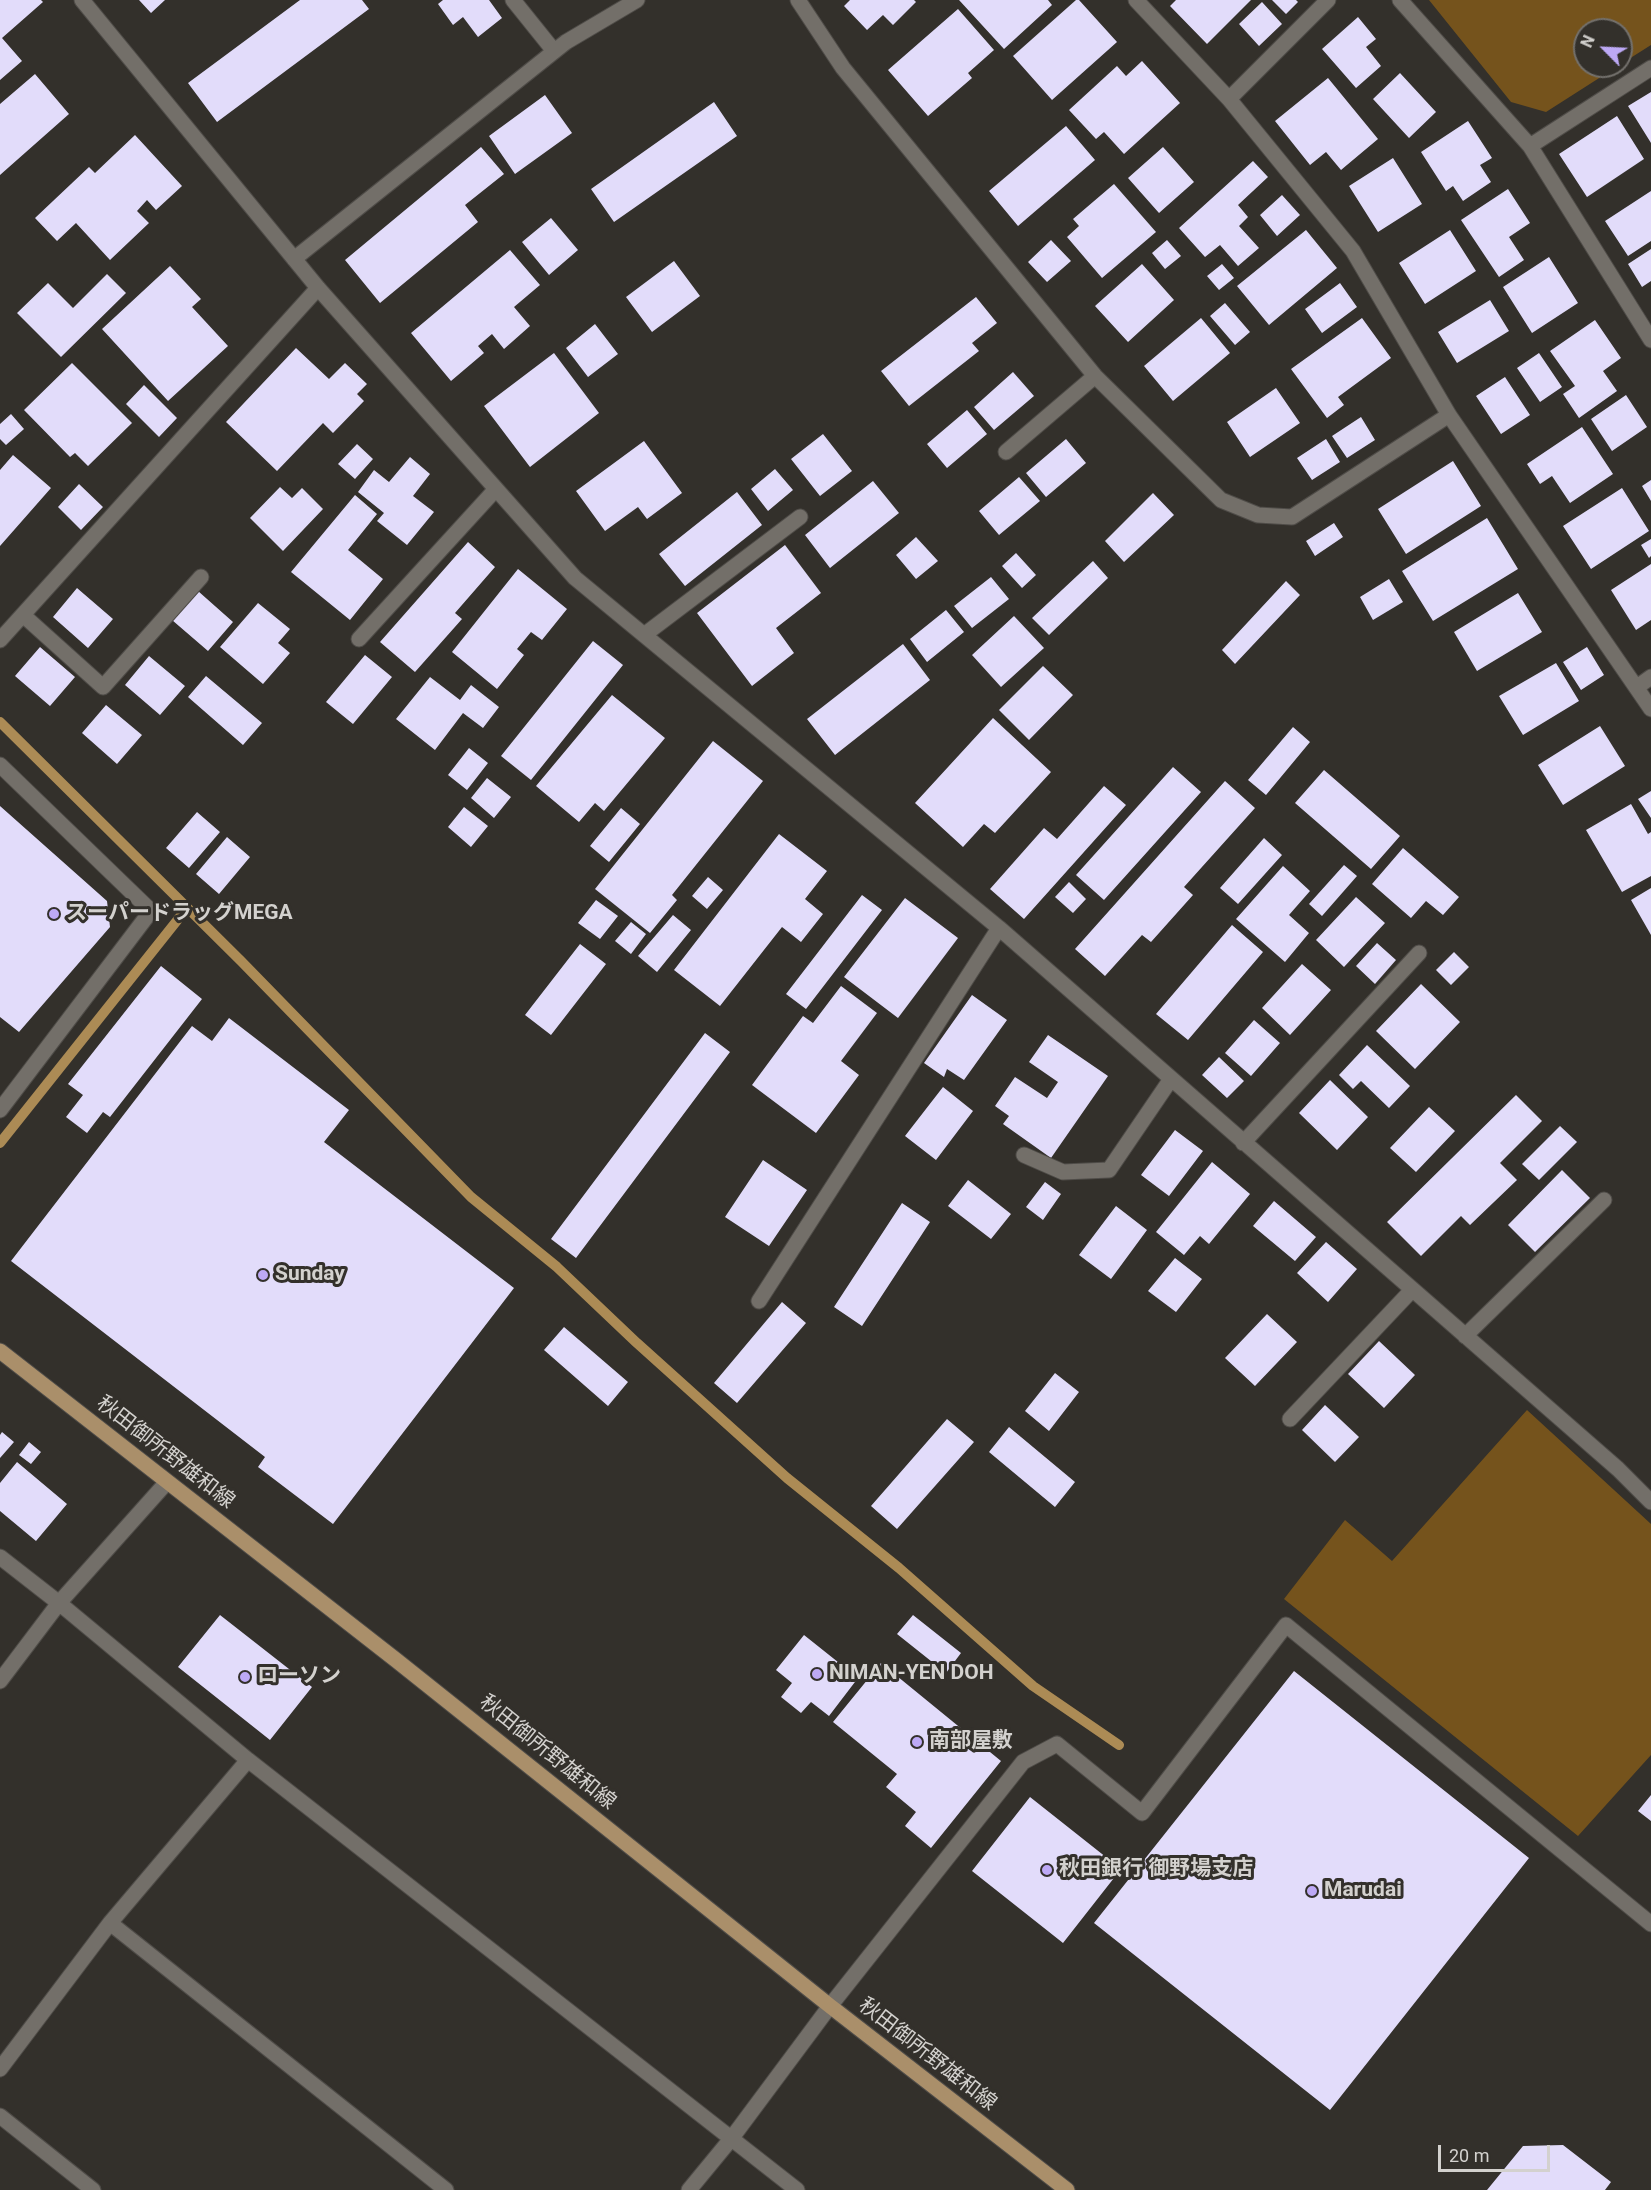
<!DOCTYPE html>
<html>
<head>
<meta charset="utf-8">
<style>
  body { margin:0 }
  #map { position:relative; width:1651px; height:2190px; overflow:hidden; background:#33302b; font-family:Roboto,sans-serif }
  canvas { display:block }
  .north { position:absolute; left:1573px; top:18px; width:60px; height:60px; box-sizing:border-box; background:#33302b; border:2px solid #73706c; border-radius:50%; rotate:294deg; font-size:16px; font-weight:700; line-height:24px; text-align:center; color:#d3d1ce }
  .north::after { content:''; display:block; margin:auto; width:21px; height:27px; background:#bda9f5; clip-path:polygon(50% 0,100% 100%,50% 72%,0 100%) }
  .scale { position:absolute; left:1438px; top:2145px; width:112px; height:27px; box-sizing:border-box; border:3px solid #d3d1ce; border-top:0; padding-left:8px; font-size:18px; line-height:21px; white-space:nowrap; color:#d3d1ce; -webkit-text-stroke:4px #33302b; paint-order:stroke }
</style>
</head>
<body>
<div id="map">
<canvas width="1651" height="2190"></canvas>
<div class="north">N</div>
<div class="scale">20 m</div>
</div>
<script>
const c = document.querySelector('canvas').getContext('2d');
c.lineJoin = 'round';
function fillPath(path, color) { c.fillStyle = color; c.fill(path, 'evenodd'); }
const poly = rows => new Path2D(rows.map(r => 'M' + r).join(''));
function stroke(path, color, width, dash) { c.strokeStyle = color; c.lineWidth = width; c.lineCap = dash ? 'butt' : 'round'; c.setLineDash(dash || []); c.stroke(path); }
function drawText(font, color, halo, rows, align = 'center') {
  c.font = font + ' Roboto,"Noto Sans JP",sans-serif'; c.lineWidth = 6; c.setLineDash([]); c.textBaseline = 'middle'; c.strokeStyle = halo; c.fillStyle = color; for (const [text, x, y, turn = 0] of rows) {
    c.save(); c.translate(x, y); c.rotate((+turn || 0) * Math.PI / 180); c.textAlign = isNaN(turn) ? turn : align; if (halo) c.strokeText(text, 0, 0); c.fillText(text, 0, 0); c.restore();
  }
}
fillPath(poly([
  [1429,0,1651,0,1651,45,1621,64,1621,30,1585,30,1585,66,1618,66,1546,112,1511,102],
  [1527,1410,1651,1524,1651,1755,1578,1836,1284,1599,1345,1520,1392,1561]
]), '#75531c');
stroke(poly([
  [0,722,241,961,471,1197,557,1267,637,1343,787,1478,899,1568,1033,1686,1119,1745],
  [0,1143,187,908]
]), '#ac8b55', 10);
fillPath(poly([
  [0,0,41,0,43,2,2,38,22,61,0,80],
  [139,0,165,0,151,13],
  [300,0,362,0,369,9,217,122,188,83],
  [443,0,489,0,502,18,478,37,463,17,453,25,438,4],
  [850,0,914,0,916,2,893,25,883,15,867,30,844,6],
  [959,0,1048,0,1052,5,1004,49],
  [1076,0,1079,0,1117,42,1052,100,1013,56],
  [1176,0,1251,0,1207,44,1170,6],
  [1272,0,1296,0,1298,2,1286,14],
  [1262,2,1282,24,1259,46,1239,24],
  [958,9,994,50,968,73,972,78,928,116,888,70],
  [1358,17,1376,39,1366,47,1381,66,1356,88,1322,49],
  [1142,61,1180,103,1124,154,1104,132,1096,139,1069,110,1117,66,1126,76],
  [1400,73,1436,112,1409,138,1373,99],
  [35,74,69,114,0,175,0,104],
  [1328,78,1378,139,1341,170,1326,152,1310,165,1275,121],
  [1651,92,1651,143,1628,106],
  [545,95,572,133,515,174,489,136],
  [714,102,737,136,614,222,591,189],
  [1617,116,1644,159,1587,197,1559,154],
  [1468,121,1492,158,1480,165,1491,182,1463,201,1453,186,1446,191,1421,152],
  [1066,126,1095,160,1018,226,989,191],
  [135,135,182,186,156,210,147,200,137,211,149,223,110,260,76,223,57,241,35,218,89,167,95,173],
  [481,147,504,174,465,205,478,222,380,303,345,260],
  [1163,147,1194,182,1159,213,1128,178],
  [1393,158,1422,204,1378,232,1349,186],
  [1253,161,1268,177,1238,205,1248,217,1239,226,1259,248,1238,266,1220,245,1205,257,1179,228],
  [1114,184,1156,232,1102,278,1067,237,1079,226,1073,219],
  [1508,189,1530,223,1509,237,1524,260,1499,277,1461,220],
  [1651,191,1651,241,1628,256,1605,221],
  [1282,195,1300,215,1277,236,1260,215],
  [551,218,578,250,549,275,522,242],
  [1306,230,1337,268,1269,325,1237,286],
  [1450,230,1476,271,1425,304,1399,263],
  [1051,240,1071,261,1047,282,1028,262],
  [1167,240,1181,256,1165,269,1152,253],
  [1651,249,1651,281,1642,287,1628,264],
  [510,250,540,285,514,307,530,326,504,349,492,334,478,346,484,353,451,381,411,333],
  [1549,257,1578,303,1532,333,1503,287],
  [674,261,700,296,652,332,626,297],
  [1142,264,1174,300,1128,342,1095,306],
  [1222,264,1234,278,1219,290,1207,276],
  [170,266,201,299,192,307,228,346,168,401,102,329],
  [107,274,126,293,61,357,17,313,48,283,73,308],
  [1340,283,1357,307,1322,333,1305,309],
  [976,297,997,323,972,343,979,351,909,406,881,371],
  [1490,300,1509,331,1457,363,1438,332],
  [1225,303,1250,332,1235,345,1210,316],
  [1201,318,1230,353,1173,401,1144,366],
  [1362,318,1391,358,1338,397,1344,405,1327,418,1291,369],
  [1595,320,1621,358,1603,371,1617,391,1579,418,1563,394,1575,386,1550,351],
  [595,324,618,354,588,377,566,348],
  [296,348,329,379,345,363,367,384,357,394,364,401,333,433,323,423,277,471,226,422],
  [554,353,599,413,530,467,484,406],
  [1539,353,1562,387,1540,402,1517,368],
  [72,363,132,423,88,466,75,453,70,457,24,410],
  [1013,372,1034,396,994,430,974,407],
  [1505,377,1530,415,1501,434,1476,396],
  [144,385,177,418,159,437,126,404],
  [1276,388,1300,423,1250,457,1227,422],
  [1626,395,1647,427,1612,451,1591,419],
  [967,410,987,434,947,468,927,444],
  [11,414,24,429,6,445,0,439,0,424],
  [1361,417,1375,440,1347,458,1332,436],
  [1582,427,1613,474,1570,503,1552,476,1540,484,1527,464],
  [823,434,852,471,820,496,791,459],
  [1066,439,1086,463,1046,497,1026,473],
  [1326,439,1340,462,1312,480,1297,458],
  [644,441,682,493,647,519,638,507,605,531,576,491],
  [357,444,373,459,355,479,338,464],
  [13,455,51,488,0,546,0,470],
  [410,457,430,474,413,496,434,512,407,545,377,521,384,513,358,492,374,470,389,482],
  [1453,461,1481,506,1406,554,1378,509],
  [775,469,793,490,768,511,751,489],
  [1019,477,1040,501,999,535,979,511],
  [1651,480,1651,501,1642,486],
  [873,481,899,513,830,568,805,535],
  [79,484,103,507,81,530,58,507],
  [280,487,292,498,302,488,323,509,283,551,250,518],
  [1622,488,1649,531,1591,569,1563,526],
  [737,492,762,525,685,586,659,554],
  [1153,493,1174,515,1124,562,1105,541],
  [355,495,377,514,348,550,383,579,350,620,291,572],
  [1487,518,1518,569,1433,621,1402,571],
  [1334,523,1343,537,1315,556,1306,541],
  [916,537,938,561,916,579,896,555],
  [1651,539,1651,556,1649,558,1641,545],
  [468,542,495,567,455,613,462,619,415,672,380,642],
  [785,545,821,593,776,628,794,653,752,686,697,613],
  [1016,553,1036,575,1022,588,1002,566],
  [1093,561,1108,578,1049,635,1032,618],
  [1651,564,1651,620,1636,630,1611,590],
  [518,569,567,609,542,640,531,632,517,649,524,655,497,689,452,652],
  [991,577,1009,599,972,628,954,606],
  [1389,579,1403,602,1373,620,1360,597],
  [1286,581,1300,595,1235,664,1222,650],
  [77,588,113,619,88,648,53,617],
  [198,591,233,622,208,651,172,620],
  [1518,593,1542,632,1477,671,1454,632],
  [258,603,290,629,278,643,290,653,263,684,220,647],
  [946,610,964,632,927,662,910,639],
  [1014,616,1044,648,1001,687,972,655],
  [593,641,623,665,531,780,501,756],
  [903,644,930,680,835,755,807,719],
  [40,647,75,677,50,706,15,676],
  [1587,647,1604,675,1581,690,1563,662],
  [365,655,392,677,353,724,326,702],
  [149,656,185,686,160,715,125,685],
  [1556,663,1579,701,1523,735,1499,696],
  [1043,666,1073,695,1029,740,999,710],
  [206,676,262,723,243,745,188,697],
  [430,677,460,700,471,685,499,707,483,728,463,713,435,750,396,719],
  [612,695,665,738,604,811,595,803,579,822,536,786],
  [106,705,142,735,117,764,82,733],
  [993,718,1051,772,995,833,984,824,963,847,915,803],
  [1600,726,1625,766,1563,805,1538,765],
  [1293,727,1310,742,1266,795,1248,780],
  [713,741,763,781,672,895,677,900,650,933,595,889],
  [469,748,488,763,467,790,448,775],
  [1173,767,1201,792,1104,900,1076,875],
  [1324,770,1400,836,1371,869,1295,803],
  [487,778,511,797,494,818,471,798],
  [1225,781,1255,808,1184,887,1193,895,1151,942,1142,935,1105,976,1075,949],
  [1104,786,1126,805,1024,919,990,889,1044,828,1057,839],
  [1651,791,1651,818,1638,799],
  [1631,804,1648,834,1651,832,1651,876,1622,892,1586,830],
  [0,806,107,901,110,927,19,1032,0,1017],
  [464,807,488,826,471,847,448,827],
  [621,808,640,824,609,862,590,846],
  [197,812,220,832,189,868,166,848],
  [779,834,827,871,805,899,823,914,801,942,782,927,720,1006,674,970],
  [227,837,250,857,219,894,196,874],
  [1264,838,1282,855,1238,904,1220,888],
  [1403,848,1459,897,1443,915,1426,901,1411,918,1372,884],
  [1344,865,1357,876,1322,916,1309,904],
  [1283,866,1310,891,1289,915,1309,933,1285,962,1236,919],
  [708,877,723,890,707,909,692,896],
  [1069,882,1086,899,1073,913,1055,897],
  [1651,888,1651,935,1631,900],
  [862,895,882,910,806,1009,786,994],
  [1356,897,1385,923,1344,967,1316,940],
  [905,898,958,938,898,1018,844,977],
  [596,900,618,916,600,939,578,923],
  [673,915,691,930,657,972,638,956],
  [631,922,646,934,631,954,615,941],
  [1232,925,1263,952,1188,1040,1156,1014],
  [1377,943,1396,960,1375,984,1356,966],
  [580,944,606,964,551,1035,525,1015],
  [1454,952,1469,967,1451,985,1436,970],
  [1302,964,1331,990,1290,1035,1262,1008],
  [161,966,202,999,110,1117,103,1112,87,1133,66,1117,83,1095,68,1084],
  [1421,984,1460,1022,1415,1069,1376,1031],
  [841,986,877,1013,841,1061,859,1075,816,1133,752,1085,803,1016,813,1023],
  [972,995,1007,1020,964,1080,947,1069,944,1077,924,1063],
  [229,1018,349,1110,324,1142,514,1288,333,1524,258,1467,265,1457,11,1261,192,1026,212,1041],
  [1254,1020,1280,1043,1251,1076,1225,1053],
  [705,1033,730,1052,576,1258,551,1239],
  [1048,1035,1108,1076,1051,1158,1003,1124,1009,1116,995,1106,1015,1077,1047,1098,1058,1082,1029,1062],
  [1367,1045,1410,1086,1389,1108,1361,1081,1353,1089,1339,1075],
  [1219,1057,1244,1081,1227,1098,1202,1075],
  [1330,1080,1368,1117,1337,1150,1299,1113],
  [943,1087,973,1111,936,1160,905,1136],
  [1516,1095,1542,1121,1500,1163,1517,1180,1470,1225,1461,1216,1421,1256,1387,1222],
  [1429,1107,1455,1131,1416,1172,1390,1148],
  [1560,1126,1577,1142,1539,1180,1522,1164],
  [1175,1130,1203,1151,1169,1196,1141,1175],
  [763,1160,807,1190,769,1246,725,1217],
  [1212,1162,1250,1194,1209,1244,1200,1236,1184,1255,1156,1232],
  [1562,1170,1590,1198,1535,1252,1508,1225],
  [968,1180,1011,1214,991,1239,948,1206],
  [1045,1182,1061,1194,1043,1220,1026,1207],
  [1274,1201,1316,1237,1295,1261,1253,1226],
  [902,1203,930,1222,862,1326,834,1307],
  [1116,1206,1147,1230,1111,1279,1079,1255],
  [1326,1242,1357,1269,1328,1302,1297,1273],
  [1175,1258,1202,1279,1176,1312,1148,1291],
  [782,1302,806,1323,737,1403,714,1383],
  [1267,1314,1297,1342,1255,1386,1225,1358],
  [564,1327,628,1382,608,1406,544,1350],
  [1379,1341,1415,1375,1384,1408,1348,1374],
  [1055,1373,1079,1392,1049,1431,1025,1411],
  [1325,1405,1359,1437,1335,1462,1302,1430],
  [947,1419,974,1442,897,1529,871,1506],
  [1009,1427,1075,1482,1055,1507,989,1452],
  [2,1432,14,1442,0,1458,0,1435],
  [29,1442,41,1452,31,1464,19,1455],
  [17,1462,67,1504,36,1541,0,1511,0,1483],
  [220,1615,312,1687,270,1740,178,1667],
  [913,1615,961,1653,946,1673,897,1634],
  [804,1635,858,1678,829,1716,811,1702,801,1713,781,1697,792,1683,776,1670],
  [881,1663,1001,1761,931,1848,905,1826,916,1812,886,1787,897,1774,833,1722],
  [1294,1671,1529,1858,1330,2110,1094,1923],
  [1651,1795,1651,1821,1638,1811],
  [1030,1797,1121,1869,1063,1943,972,1871],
  [1563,2145,1611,2182,1605,2190,1487,2190,1523,2146]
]), '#e2dcfa');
const minor = poly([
  [82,0,318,288,575,578,999,928,1618,1469,1651,1502],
  [513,0,554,51],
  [798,0,843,68,1095,376,1221,500,1258,515,1292,517,1449,415],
  [1136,0,1229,99,1353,251,1449,415,1651,709],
  [1400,0,1530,146,1651,340],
  [1229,99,1328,0],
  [1530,146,1651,68],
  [294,259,566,42,637,0],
  [1006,452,1095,376],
  [23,615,103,687,201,577],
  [644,635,800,517],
  [359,639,496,489],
  [0,640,318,288],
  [1637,687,1651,677],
  [0,765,151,911,0,1110],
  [1243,1143,1419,953],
  [1024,1155,1063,1172,1109,1170,1171,1079],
  [759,1301,999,928],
  [1465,1336,1604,1200],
  [1290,1419,1412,1290],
  [0,1557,59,1603,248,1760,797,2190],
  [0,1681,59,1603,167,1482],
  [110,1923,446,2190],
  [0,2069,110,1923,248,1760],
  [0,2116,93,2190],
  [689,2190,731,2139,830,2006,1023,1762,1057,1744,1142,1813,1286,1625,1651,1924]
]);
const primary = poly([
  [0,1351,396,1660,830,2006,1067,2190]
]);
stroke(minor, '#4f4c48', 17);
stroke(primary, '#4f4c48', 17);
stroke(minor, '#736f69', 15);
stroke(primary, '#aa8f6a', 15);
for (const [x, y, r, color] of [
  [54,914,6,"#bda9f5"],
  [263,1275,6,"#bda9f5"],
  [817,1674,6,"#bda9f5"],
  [245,1677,6,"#bda9f5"],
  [917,1742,6,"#bda9f5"],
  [1047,1870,6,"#bda9f5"],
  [1312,1891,6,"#bda9f5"]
]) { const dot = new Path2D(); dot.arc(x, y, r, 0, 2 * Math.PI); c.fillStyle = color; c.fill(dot); stroke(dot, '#33302b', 2); }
drawText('bold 21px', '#d3d1ce', '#33302b', [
  ["スーパードラッグMEGA",66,914],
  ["Sunday",275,1275],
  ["NIMAN-YEN DOH",829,1674],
  ["ローソン",257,1677],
  ["南部屋敷",929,1742],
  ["秋田銀行 御野場支店",1059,1870],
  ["Marudai",1324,1891]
], 'left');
drawText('21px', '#d3d1ce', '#33302b', [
  ["秋田御所野雄和線",165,1453,38],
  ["秋田御所野雄和線",547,1753,39],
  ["秋田御所野雄和線",927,2055,38]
]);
</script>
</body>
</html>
